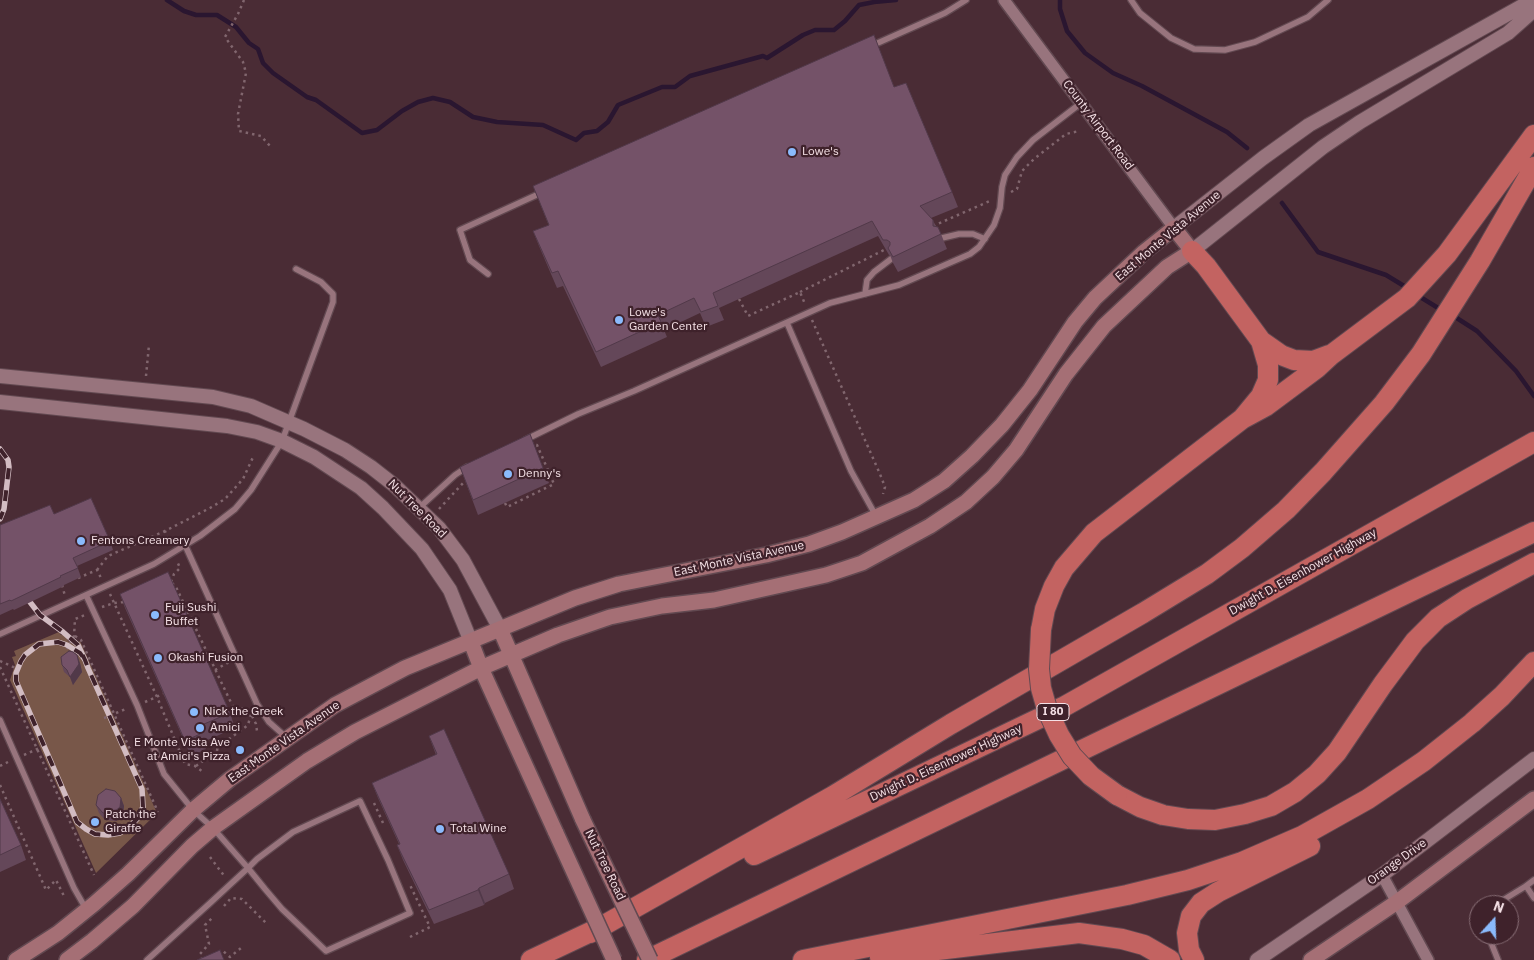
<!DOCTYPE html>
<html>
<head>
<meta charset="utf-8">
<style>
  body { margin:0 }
  #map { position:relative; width:1534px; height:960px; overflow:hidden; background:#4a2c35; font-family:"IBM Plex Sans",sans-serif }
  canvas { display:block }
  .north { position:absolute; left:1469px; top:895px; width:50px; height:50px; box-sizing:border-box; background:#3f222b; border:1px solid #886e76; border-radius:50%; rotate:20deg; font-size:14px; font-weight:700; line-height:20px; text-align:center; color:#f5e1e6 }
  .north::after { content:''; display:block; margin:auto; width:18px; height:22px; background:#8abafc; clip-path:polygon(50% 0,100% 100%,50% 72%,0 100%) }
</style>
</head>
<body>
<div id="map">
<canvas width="1534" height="960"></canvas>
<div class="north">N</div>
</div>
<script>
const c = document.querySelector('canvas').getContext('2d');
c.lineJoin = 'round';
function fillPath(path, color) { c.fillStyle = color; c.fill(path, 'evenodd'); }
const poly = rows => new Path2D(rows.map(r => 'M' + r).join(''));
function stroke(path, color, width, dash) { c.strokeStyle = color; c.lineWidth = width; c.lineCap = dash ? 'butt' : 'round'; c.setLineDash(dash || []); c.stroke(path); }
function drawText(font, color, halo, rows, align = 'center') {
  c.font = font + ' "IBM Plex Sans",sans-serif'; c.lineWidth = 4.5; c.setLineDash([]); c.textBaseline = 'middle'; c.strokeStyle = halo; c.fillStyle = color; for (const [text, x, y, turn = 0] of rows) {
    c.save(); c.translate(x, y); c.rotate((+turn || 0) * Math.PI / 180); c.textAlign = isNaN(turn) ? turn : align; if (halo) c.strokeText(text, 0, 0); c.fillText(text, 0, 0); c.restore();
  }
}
fillPath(poly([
  [59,632,61,635,65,634,68,641,75,645,80,641,157,813,96,873,10,680,15,665,12,657,16,656,14,651]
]), '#785749');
stroke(poly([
  [167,0,184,11,196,15,217,15,236,27,249,43,258,49,263,63,273,73,307,97,316,100,362,133,377,130,402,111,418,102,433,98,450,102,473,117,497,122,543,125,576,140,584,133,597,131,608,122,618,105,662,87,675,87,690,76,763,56,767,58,803,35,815,30,834,30,845,21,859,5,874,2,896,0],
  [1060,0,1060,9,1067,31,1085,53,1113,73,1142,86,1227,132,1247,148],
  [1282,203,1318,252,1386,275,1409,289],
  [1417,295,1443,311],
  [1452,315,1477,331,1516,371,1534,396]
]), '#2a1630', 4.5);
const service = poly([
  [1131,0,1140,13,1171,38,1194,49,1225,50,1255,42,1308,17,1328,0],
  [871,46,945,13,966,0],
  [942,238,959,234,973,234,985,239],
  [488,274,470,260,460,230,543,192],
  [865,294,867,280,874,272,891,259],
  [787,323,851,471,876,516],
  [525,440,578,414,634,391,830,303,899,285,970,254,979,247,994,225,1000,208,1002,187,1005,175,1017,157,1033,140,1081,103],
  [419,508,455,475,467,467],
  [185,545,257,704,269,722,287,738],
  [86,595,137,705,164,774,193,810,213,828,248,868,265,889,282,909,301,927,326,951,410,913,388,860,360,801,293,832,257,859,248,868,209,904,147,960],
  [0,634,154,564,200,536,235,509,251,490,282,441,333,302,333,294,321,282,296,269],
  [0,720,74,888,86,909],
  [1534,880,1526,886,1534,898],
  [1495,905,1526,886],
  [1488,935,1498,960]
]);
const minor = poly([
  [1004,0,1174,228],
  [1382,875,1428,960]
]);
const tertiary = poly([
  [1174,228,1263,158,1309,125,1533,0],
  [1192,251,1323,147,1360,122,1508,33,1534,10],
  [0,376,213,397,251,406,304,429,345,450,371,467,394,485,439,528,463,560,500,629],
  [0,402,227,426,257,432,282,441,314,457,361,488,383,508,422,549,450,590,471,642],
  [1257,960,1382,875,1534,759]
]);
const secondary = poly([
  [500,629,583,820],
  [471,642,481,668,556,833],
  [16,960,58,933,94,904,128,874,193,810,230,779,335,705,405,668,575,598,619,584,766,555,809,544,842,532,914,500,944,481,972,456,1002,425,1030,390,1075,322,1095,298,1144,252,1174,228,1192,251,1167,267,1104,326,1066,374,1016,450,993,477,966,502,930,526,862,563,826,575,714,600,662,606,610,617,558,635,481,668,355,732,307,761,213,828,192,846,133,906,92,941,67,960],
  [1311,960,1397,902,1534,799]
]);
const motorway = poly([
  [1192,251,1206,266,1261,341,1281,355,1294,360,1313,361,1329,355],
  [1242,419,1266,406,1317,368,1331,355,1407,298,1447,254,1534,135],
  [1041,630,1045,609,1054,586,1064,568,1094,533,1242,419,1261,396,1268,380,1268,365,1261,341],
  [1117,795,1140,807,1163,815,1188,819,1215,820,1245,814,1271,806,1295,792,1317,774,1337,752,1383,684,1415,641,1438,618,1467,599,1534,563],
  [754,855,1065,706,1534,442],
  [590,933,833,796,951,724,1143,613,1207,574,1242,548,1286,510,1323,472,1384,403,1421,354,1480,261,1534,167],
  [880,957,1079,933,1122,939,1144,945,1170,960],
  [531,960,601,927],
  [647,960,1534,532],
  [803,960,1127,895,1188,880,1242,862,1302,836,1368,799,1424,761,1472,723,1502,696,1534,662],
  [1194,960,1189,950,1187,933,1191,916,1201,903,1218,892,1310,846]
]);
stroke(service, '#624951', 8);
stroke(minor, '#624951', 14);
stroke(tertiary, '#624951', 16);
stroke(secondary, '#624951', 18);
stroke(motorway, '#624951', 22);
stroke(poly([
  [244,0,238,14,225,37,243,62,246,73,238,114,239,131,261,136,270,146],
  [1011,192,1017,189,1022,171,1034,159,1066,134,1079,131],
  [933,226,992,200],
  [800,292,888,248],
  [739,299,748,316,800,292,805,304],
  [812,320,880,474,885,487,883,494],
  [146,376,149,345],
  [505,503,507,507,554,484,537,445,536,445],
  [439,509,464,482],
  [170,545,165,531,210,508,225,499,243,479,254,455],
  [97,570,108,556,165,531],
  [78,578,97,570,101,578],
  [171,582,174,574,180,568,177,561],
  [172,583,176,587,235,711,247,707],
  [62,585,65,596],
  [110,594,157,697,185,764,195,766,203,772],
  [102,607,114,603,125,602],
  [75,636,81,640,158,812],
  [67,649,74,636,75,619,85,615],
  [0,661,20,670],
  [0,667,94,875],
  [215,670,229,662],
  [145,702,163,694],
  [252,716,256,724,257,731],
  [104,718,128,708],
  [24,755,48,744],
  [0,766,8,762],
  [196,766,217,751,218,743,225,742,248,725,251,714],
  [0,785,46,890,56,880,65,898],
  [374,803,383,823],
  [210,857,225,877],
  [224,906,231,898,242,899,266,923],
  [410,937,430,927,410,885],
  [218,953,223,951,230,957,241,948],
  [202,960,200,954,209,944,205,925,212,918]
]), '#81666e', 2.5, [2.5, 4]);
stroke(service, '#98747d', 5.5);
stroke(minor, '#98747d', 11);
stroke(tertiary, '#98747d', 14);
stroke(secondary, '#a56f75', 15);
stroke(motorway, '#c36361', 20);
const rail = poly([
  [0,449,8,460,9,467,4,509,0,519],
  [25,591,30,602,40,615,63,632,78,645,85,660,88,668,142,789,143,807,137,819,129,827,120,833,108,835,95,834,86,829,77,822,16,681,16,673,21,661,25,655,39,644,58,642,67,645,80,653,85,660]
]);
stroke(rail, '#d2bcc2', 5.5);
stroke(rail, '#3f222b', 4, [11]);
const secondaryBridge = poly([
  [583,820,650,960],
  [556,833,614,960]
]);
const motorwayBridge = poly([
  [1041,630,1039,669,1041,688,1047,709,1059,735,1072,756,1091,776,1117,795]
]);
stroke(secondaryBridge, '#624951', 18, []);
stroke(motorwayBridge, '#624951', 22, []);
stroke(secondaryBridge, '#a56f75', 15);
stroke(motorwayBridge, '#c36361', 20);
fillPath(poly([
  [894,87,952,192,958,207,931,218,933,220,936,227,941,234,947,249,898,272,893,263,890,255,889,255,878,236,719,308,724,320,706,327,700,313,664,330,667,337,601,367,563,286,557,288,539,246,533,231,549,226,533,186],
  [460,467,543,468,549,483,478,515],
  [54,514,110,541,113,550,77,566,81,577,64,585,64,586,14,610,13,609,0,615,0,525],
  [120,594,230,713,235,728,203,742,206,749,191,756,125,608],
  [80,663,82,672,73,685,70,677,64,672,62,665],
  [429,736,509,874,514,889,485,903,484,905,434,924,403,860,397,845,399,844,378,798,372,783,436,755],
  [121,798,124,806,123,815,116,821,105,820,99,813,96,805],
  [0,799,21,845,26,860,0,872]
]), '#644759');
fillPath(poly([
  [77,655,80,663,82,672,73,685,70,677],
  [121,798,124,806,123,815,116,821,113,813],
  [479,888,485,903,484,905,478,890]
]), '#513949');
const building = poly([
  [874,35,894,87,906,83,952,192,920,206,933,220,933,226,938,227,941,234,893,257,888,248,890,245,890,242,887,240,883,240,872,221,713,293,718,306,701,312,694,298,658,315,661,322,596,352,558,271,552,273,533,231,549,225,533,186,874,35],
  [530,434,543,468,473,500,460,467,530,434],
  [91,498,110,541,73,558,78,568,60,576,61,577,11,601,10,600,0,604,0,525,50,505,54,514,91,498],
  [168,572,230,713,197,727,200,734,185,741,120,594,168,572],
  [69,651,73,652,77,655,79,664,70,677,67,670,62,665,61,657,69,651],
  [444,729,509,874,479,888,478,890,429,910,397,845,400,844,372,783,437,754,429,736,444,729],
  [106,789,115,791,121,798,120,807,113,813,103,813,96,805,98,795,106,789],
  [0,799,21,845,0,855,0,799],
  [220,950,224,960,197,960,220,950]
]);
fillPath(building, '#745268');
stroke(building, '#513949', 1);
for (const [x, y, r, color] of [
  [792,152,5,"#8abafc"],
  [619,320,5,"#8abafc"],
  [508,474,5,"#8abafc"],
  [81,541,5,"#8abafc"],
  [155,615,5,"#8abafc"],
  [158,658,5,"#8abafc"],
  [194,712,5,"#8abafc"],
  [200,728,5,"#8abafc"],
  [240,750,5,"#8abafc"],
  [95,822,5,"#8abafc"],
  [440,829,5,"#8abafc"]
]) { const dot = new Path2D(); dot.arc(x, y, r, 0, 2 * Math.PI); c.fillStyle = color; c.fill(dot); stroke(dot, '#3f222b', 2); }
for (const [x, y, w] of [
  [1053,712,32]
]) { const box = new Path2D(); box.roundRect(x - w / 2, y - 8.5, w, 17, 4); c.fillStyle = '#3f222b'; c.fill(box); stroke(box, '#f5e1e6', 1); }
drawText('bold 11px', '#f5e1e6', null, [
  ["I 80",1053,712]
]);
drawText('12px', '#f5e1e6', '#3f222b', [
  ["County Airport Road",1098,125,53],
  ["East Monte Vista Avenue",1168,236,-40],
  ["Nut Tree Road",417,509,45],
  ["East Monte Vista Avenue",739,559,-12],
  ["Dwight D. Eisenhower Highway",1303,572,-29],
  ["East Monte Vista Avenue",284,742,-35],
  ["Dwight D. Eisenhower Highway",946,763,-25],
  ["Orange Drive",1397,862,-36],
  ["Nut Tree Road",605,865,64]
]);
drawText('12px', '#f5e1e6', '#3f222b', [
  ["Lowe's",802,152],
  ["Lowe's",629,313],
  ["Garden Center",629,327],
  ["Denny's",518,474],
  ["Fentons Creamery",91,541],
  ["Fuji Sushi",165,608],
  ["Buffet",165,622],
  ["Okashi Fusion",168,658],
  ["Nick the Greek",204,712],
  ["Amici",210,728],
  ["E Monte Vista Ave",230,743,"right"],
  ["at Amici's Pizza",230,757,"right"],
  ["Patch the",105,815],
  ["Giraffe",105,829],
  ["Total Wine",450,829]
], 'left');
</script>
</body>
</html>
